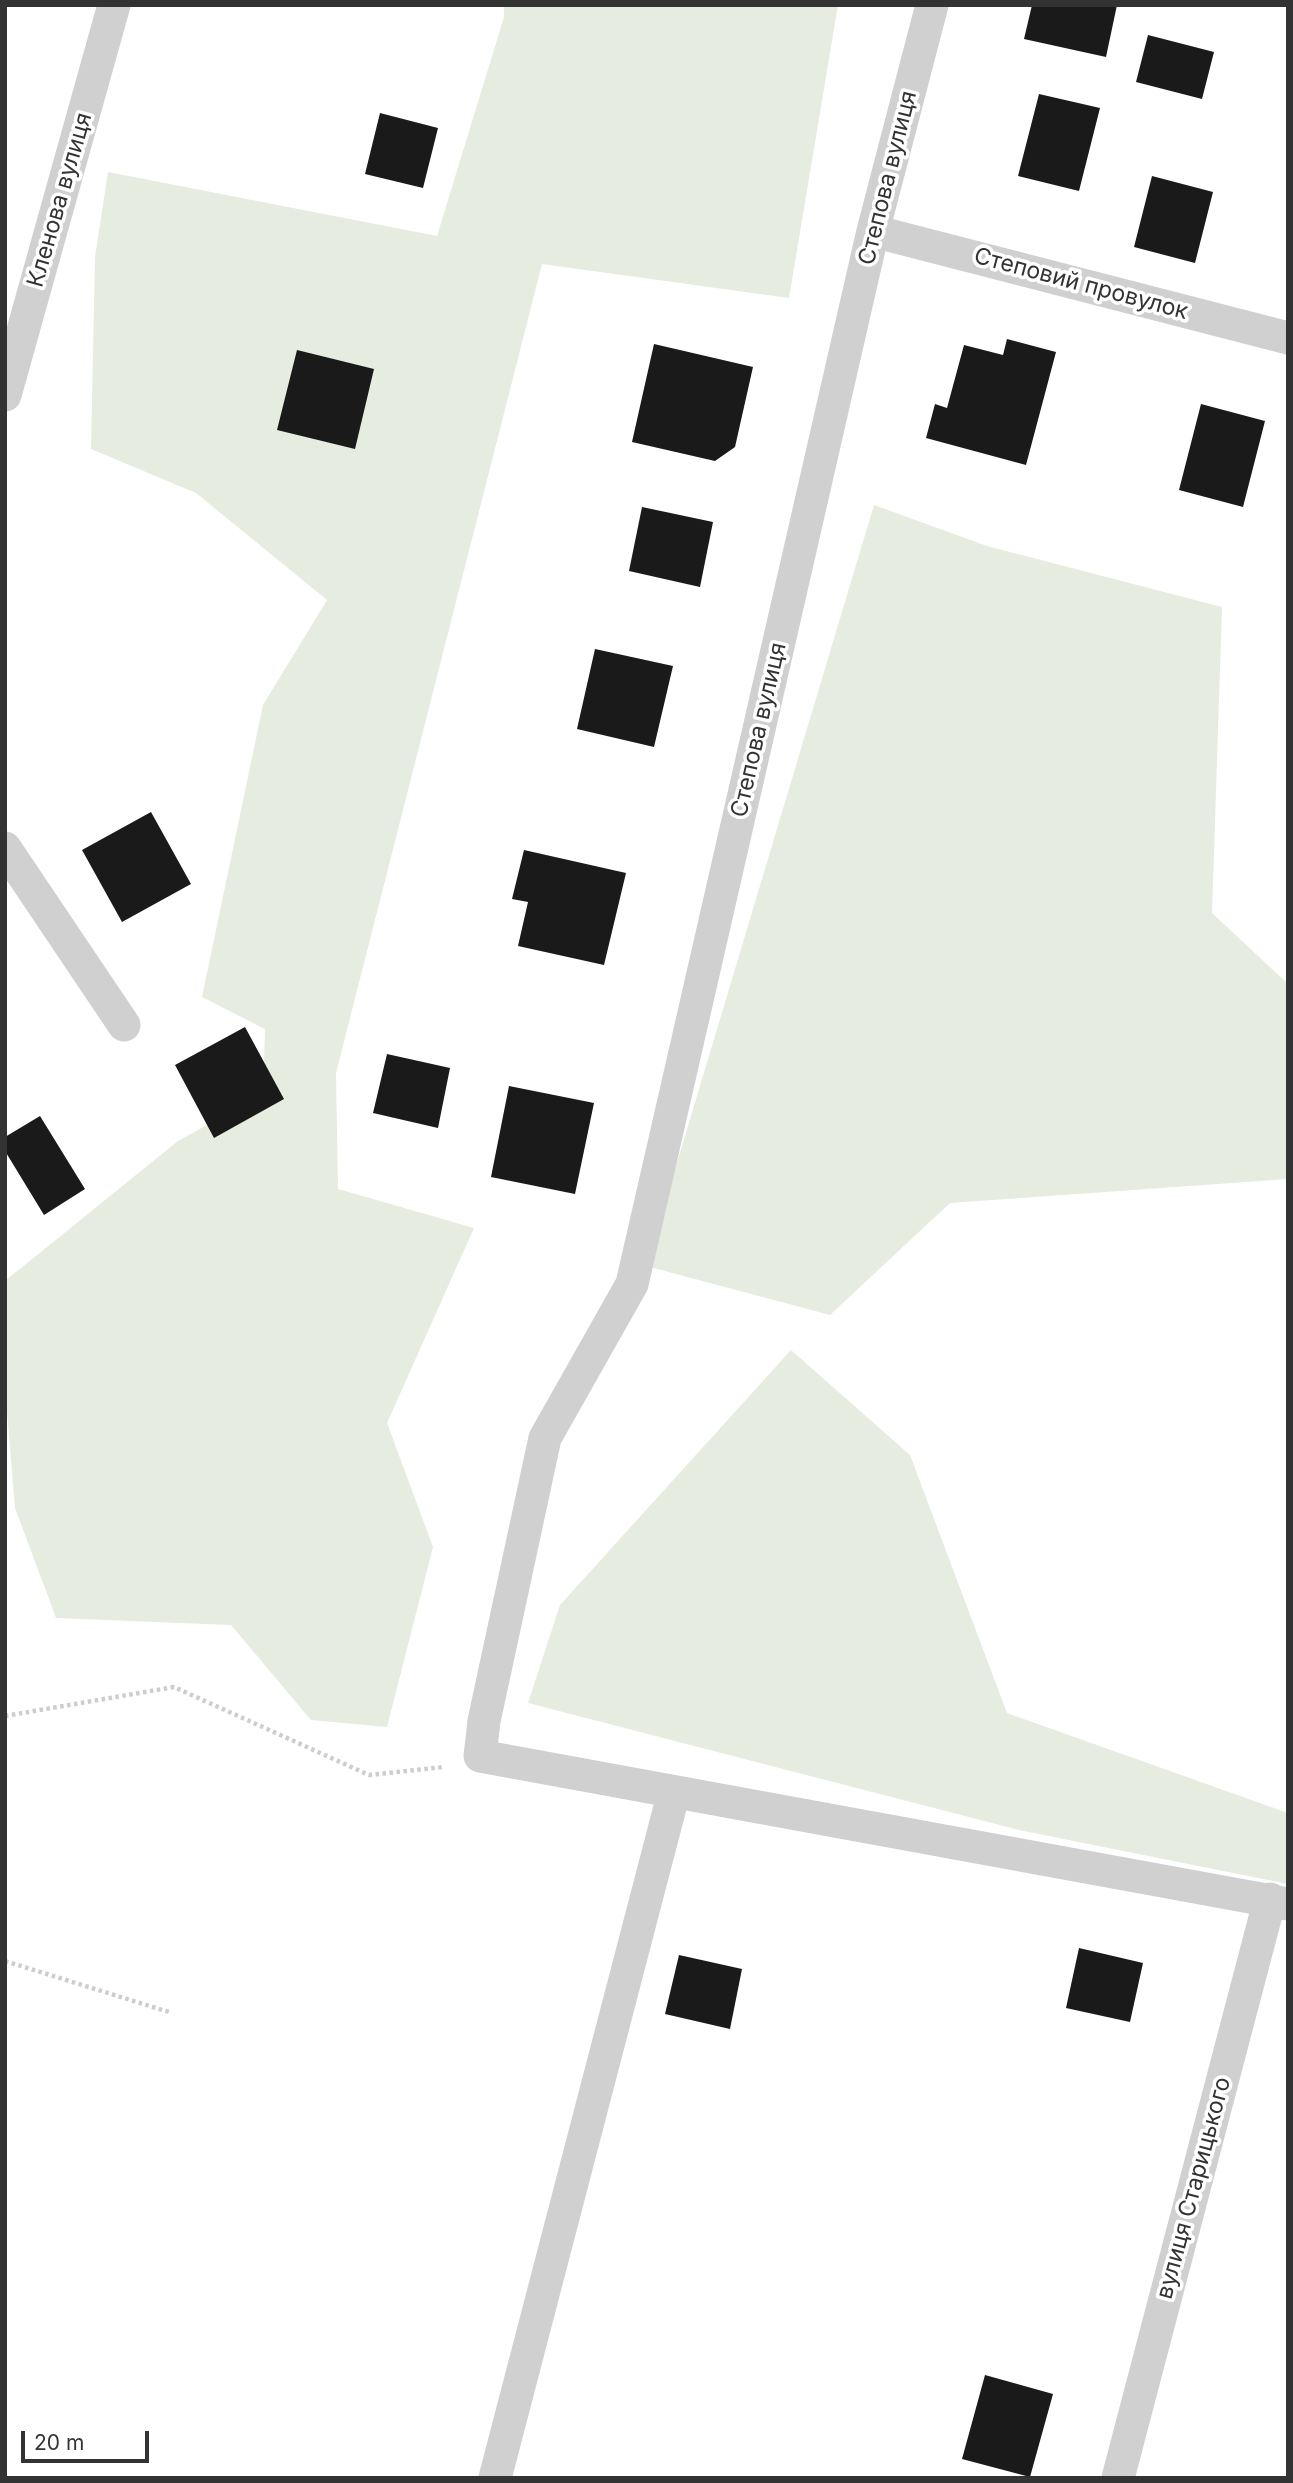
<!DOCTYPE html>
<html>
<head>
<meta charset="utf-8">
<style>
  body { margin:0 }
  #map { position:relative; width:1293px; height:2483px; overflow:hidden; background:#fff; font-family:Inter,sans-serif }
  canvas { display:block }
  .frame { position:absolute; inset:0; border:7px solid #333; pointer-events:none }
  .scale { position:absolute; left:21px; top:2431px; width:128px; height:32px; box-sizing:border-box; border:4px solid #333; border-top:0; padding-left:9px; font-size:21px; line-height:24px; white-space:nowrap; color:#333; -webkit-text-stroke:5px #fff; paint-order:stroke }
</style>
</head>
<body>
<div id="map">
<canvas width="1293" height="2483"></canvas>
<div class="frame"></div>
<div class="scale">20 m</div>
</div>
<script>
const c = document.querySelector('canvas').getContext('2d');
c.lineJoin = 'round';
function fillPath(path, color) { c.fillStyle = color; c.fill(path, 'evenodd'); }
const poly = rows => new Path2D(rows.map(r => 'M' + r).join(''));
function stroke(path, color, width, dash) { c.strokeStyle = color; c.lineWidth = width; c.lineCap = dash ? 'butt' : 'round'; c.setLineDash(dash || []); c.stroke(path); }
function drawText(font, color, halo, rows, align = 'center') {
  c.font = font + ' Inter,sans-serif'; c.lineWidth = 7; c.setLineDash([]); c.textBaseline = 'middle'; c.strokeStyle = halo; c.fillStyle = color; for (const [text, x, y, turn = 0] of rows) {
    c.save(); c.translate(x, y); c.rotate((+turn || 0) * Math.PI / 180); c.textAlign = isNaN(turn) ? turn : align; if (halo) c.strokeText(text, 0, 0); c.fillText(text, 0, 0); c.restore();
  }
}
fillPath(poly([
  [504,5,838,5,789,298,542,264,336,1073,338,1189,474,1228,387,1423,433,1547,387,1727,311,1720,231,1625,56,1618,15,1508,5,1388,5,1281,178,1141,263,1094,265,1029,202,997,263,705,327,600,196,493,91,449,95,257,108,172,437,236,504,17],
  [874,505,987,546,1222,607,1212,913,1288,984,1288,1179,950,1203,830,1315,646,1266],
  [791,1350,910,1455,1007,1713,1288,1813,1288,1884,1019,1830,528,1703,560,1605]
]), '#e6ecdf');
fillPath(poly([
  [1032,5,1117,5,1106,57,1024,39],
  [1148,35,1214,52,1202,99,1136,82],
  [1039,94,1100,108,1079,191,1018,176],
  [380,113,438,128,423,188,365,174],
  [1152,176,1213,192,1195,263,1134,247],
  [1007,339,1056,352,1026,465,926,438,935,404,947,408,964,345,1003,355],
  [654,344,753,367,735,447,715,461,632,442],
  [297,350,374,369,355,449,277,430],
  [1201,404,1265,421,1243,507,1179,490],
  [642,507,713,522,700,587,629,571],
  [595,649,673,666,654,747,577,729],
  [151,812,191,884,122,922,82,850],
  [524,850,626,873,604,965,518,946,528,902,512,899],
  [245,1027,284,1099,214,1138,175,1065],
  [387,1054,450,1068,438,1128,373,1113],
  [509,1086,594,1103,575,1194,491,1177],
  [40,1116,85,1189,44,1215,5,1151,5,1137],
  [1079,1948,1143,1963,1130,2022,1066,2008],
  [679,1955,742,1969,730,2029,665,2014],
  [985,2375,1053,2394,1030,2477,962,2459]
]), '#1a1a1a');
stroke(poly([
  [5,1716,174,1687,369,1775,444,1767],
  [5,1961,169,2012]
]), '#cdcdcd', 4.5, [3.5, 3.5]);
stroke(poly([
  [932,5,873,231,632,1284,545,1438,484,1721,480,1756,1288,1904],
  [873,231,1288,338],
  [5,395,114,5],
  [5,848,124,1025],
  [495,2478,674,1792],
  [1118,2478,1270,1899]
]), '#d0d0d0', 33);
drawText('23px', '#333', '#fff', [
  ["Степова вулиця",888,178,-76],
  ["Кленова вулиця",60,200,-74],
  ["Степовий провулок",1081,284,15],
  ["Степова вулиця",759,730,-77],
  ["вулиця Старицького",1194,2188,-75]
]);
</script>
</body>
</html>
